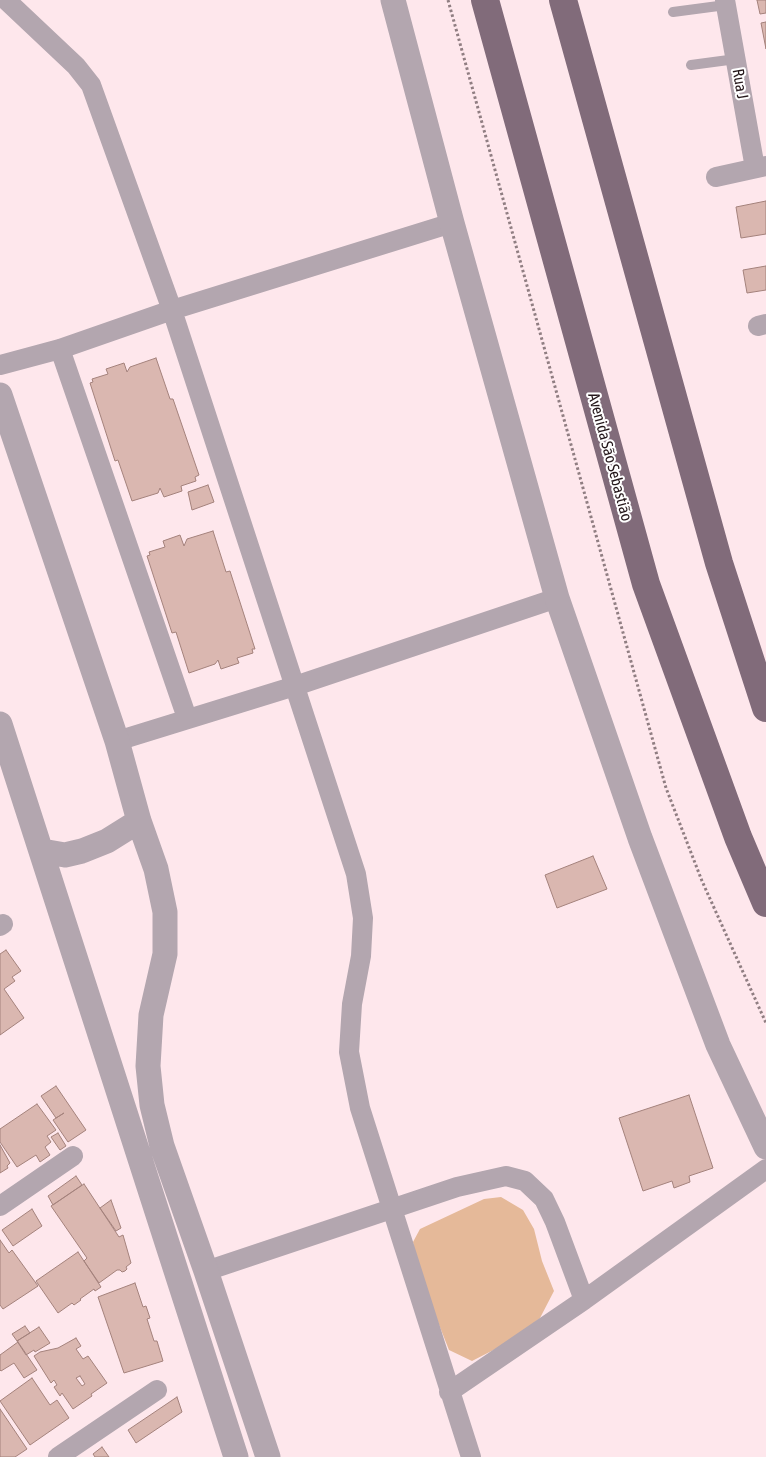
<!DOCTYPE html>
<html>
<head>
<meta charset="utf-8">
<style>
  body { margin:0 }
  canvas { display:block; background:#fee7ec }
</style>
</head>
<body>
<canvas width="766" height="1457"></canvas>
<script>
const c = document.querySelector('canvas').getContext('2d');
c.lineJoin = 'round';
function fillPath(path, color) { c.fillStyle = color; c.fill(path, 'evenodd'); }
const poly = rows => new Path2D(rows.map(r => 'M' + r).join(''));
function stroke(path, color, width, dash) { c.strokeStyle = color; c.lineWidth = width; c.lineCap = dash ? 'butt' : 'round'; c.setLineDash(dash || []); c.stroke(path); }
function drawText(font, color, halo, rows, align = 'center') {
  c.font = font + ' "Asap Condensed",sans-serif'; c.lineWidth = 4; c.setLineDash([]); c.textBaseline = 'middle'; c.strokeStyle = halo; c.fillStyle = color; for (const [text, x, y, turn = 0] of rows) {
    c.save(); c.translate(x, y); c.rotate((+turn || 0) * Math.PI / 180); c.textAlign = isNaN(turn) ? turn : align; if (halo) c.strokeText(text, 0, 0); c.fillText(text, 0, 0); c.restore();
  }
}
fillPath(poly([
  [501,1197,523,1210,534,1229,542,1261,554,1291,540,1318,513,1340,472,1361,449,1350,421,1279,413,1242,420,1229,484,1199]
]), '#e5b999');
const building = poly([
  [757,0,766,0,766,13,760,14,757,0],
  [766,22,766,49,761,23,766,22],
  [766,201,766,234,741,238,736,207,766,201],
  [766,266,766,290,747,293,743,270,766,266],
  [156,358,170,399,173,399,199,475,195,477,196,481,181,486,182,491,164,497,160,488,158,493,132,501,118,460,115,461,90,383,93,382,92,379,108,374,106,369,124,363,127,372,130,367,156,358],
  [208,485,214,502,192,510,188,492,208,485],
  [213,531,226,572,230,571,255,649,252,649,253,653,237,658,239,663,221,669,218,660,215,664,189,673,176,632,172,633,147,556,150,555,149,552,165,547,163,541,180,535,184,546,187,539,213,531],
  [593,856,607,889,557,908,545,875,593,856],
  [6,950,21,971,12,977,15,981,4,989,24,1018,0,1035,0,954,6,950],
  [56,1086,86,1130,68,1142,53,1120,64,1113,56,1118,41,1096,56,1086],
  [689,1095,713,1168,689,1176,690,1182,674,1188,672,1181,643,1191,619,1118,689,1095],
  [37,1104,56,1130,47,1136,51,1142,45,1147,50,1155,40,1162,36,1155,17,1167,0,1142,0,1129,37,1104],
  [58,1133,66,1146,60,1150,51,1137,58,1133],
  [0,1145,10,1163,7,1166,8,1168,0,1173,0,1145],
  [76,1176,82,1185,53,1205,48,1196,76,1176],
  [84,1184,119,1237,123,1235,131,1263,126,1267,127,1269,125,1271,122,1272,120,1270,117,1270,99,1283,84,1261,87,1258,51,1206,84,1184],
  [111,1200,121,1228,116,1231,100,1208,111,1200],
  [32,1209,42,1226,13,1246,2,1230,32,1209],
  [0,1240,9,1253,12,1250,38,1286,3,1309,0,1305,0,1240],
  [78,1252,101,1287,95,1291,94,1289,80,1299,81,1300,74,1305,72,1303,58,1313,36,1281,78,1252],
  [135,1283,143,1307,146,1306,150,1318,147,1319,154,1341,157,1341,163,1361,124,1373,98,1297,135,1283],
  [25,1326,30,1333,17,1341,12,1334,25,1326],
  [39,1327,50,1343,35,1352,34,1350,26,1355,17,1341,39,1327],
  [76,1338,81,1346,76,1349,83,1359,88,1356,107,1383,91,1394,92,1396,73,1409,62,1393,60,1396,54,1387,57,1385,54,1380,51,1383,34,1356,40,1352,58,1348,76,1338],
  [80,1376,85,1384,82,1386,76,1378,80,1376],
  [18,1342,37,1370,24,1378,14,1363,1,1371,0,1370,0,1355,18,1342],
  [32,1378,50,1405,57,1400,69,1418,30,1445,0,1401,32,1378],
  [177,1397,182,1412,136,1443,128,1430,177,1397],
  [0,1409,27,1449,15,1457,0,1457,0,1409],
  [102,1447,109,1457,95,1457,93,1454,102,1447]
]);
fillPath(building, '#dab7b0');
stroke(building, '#a4827c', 1);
stroke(poly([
  [448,0,666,788,702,881,766,1023]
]), '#907e82', 3, [2.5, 2.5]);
stroke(poly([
  [673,12,726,5],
  [691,65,736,59]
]), '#b3a6af', 10);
stroke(poly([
  [6,0,76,66,91,85,172,310,356,874,363,918,361,956,352,1004,349,1052,360,1108,471,1457],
  [725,0,755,168],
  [716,177,766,166],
  [758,326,766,324],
  [60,349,187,718],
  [0,365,60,349,172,310,452,223],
  [117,741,295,686,557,598],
  [0,926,3,924],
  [0,1206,73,1156],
  [206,1271,457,1187,506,1176,525,1181,544,1199,555,1222,584,1300,449,1392],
  [584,1300,766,1169],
  [58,1457,157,1390]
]), '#b3a6af', 20);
stroke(poly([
  [393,0,452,223,557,598,640,838,718,1045,766,1147],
  [0,395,117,741,139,821,156,869,165,912,165,954,151,1015,148,1066,152,1105,162,1146,206,1271,268,1457],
  [0,724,236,1457],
  [42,851,65,855,82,851,107,841,139,821]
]), '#b3a6af', 25);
stroke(poly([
  [485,0,646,584,738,837,766,903],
  [563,0,719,563,766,708]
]), '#816b7a', 28);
drawText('16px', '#25181b', '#fff', [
  ["Rua J",740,84,80],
  ["Avenida São Sebastião",610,457,75]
]);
</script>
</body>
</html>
